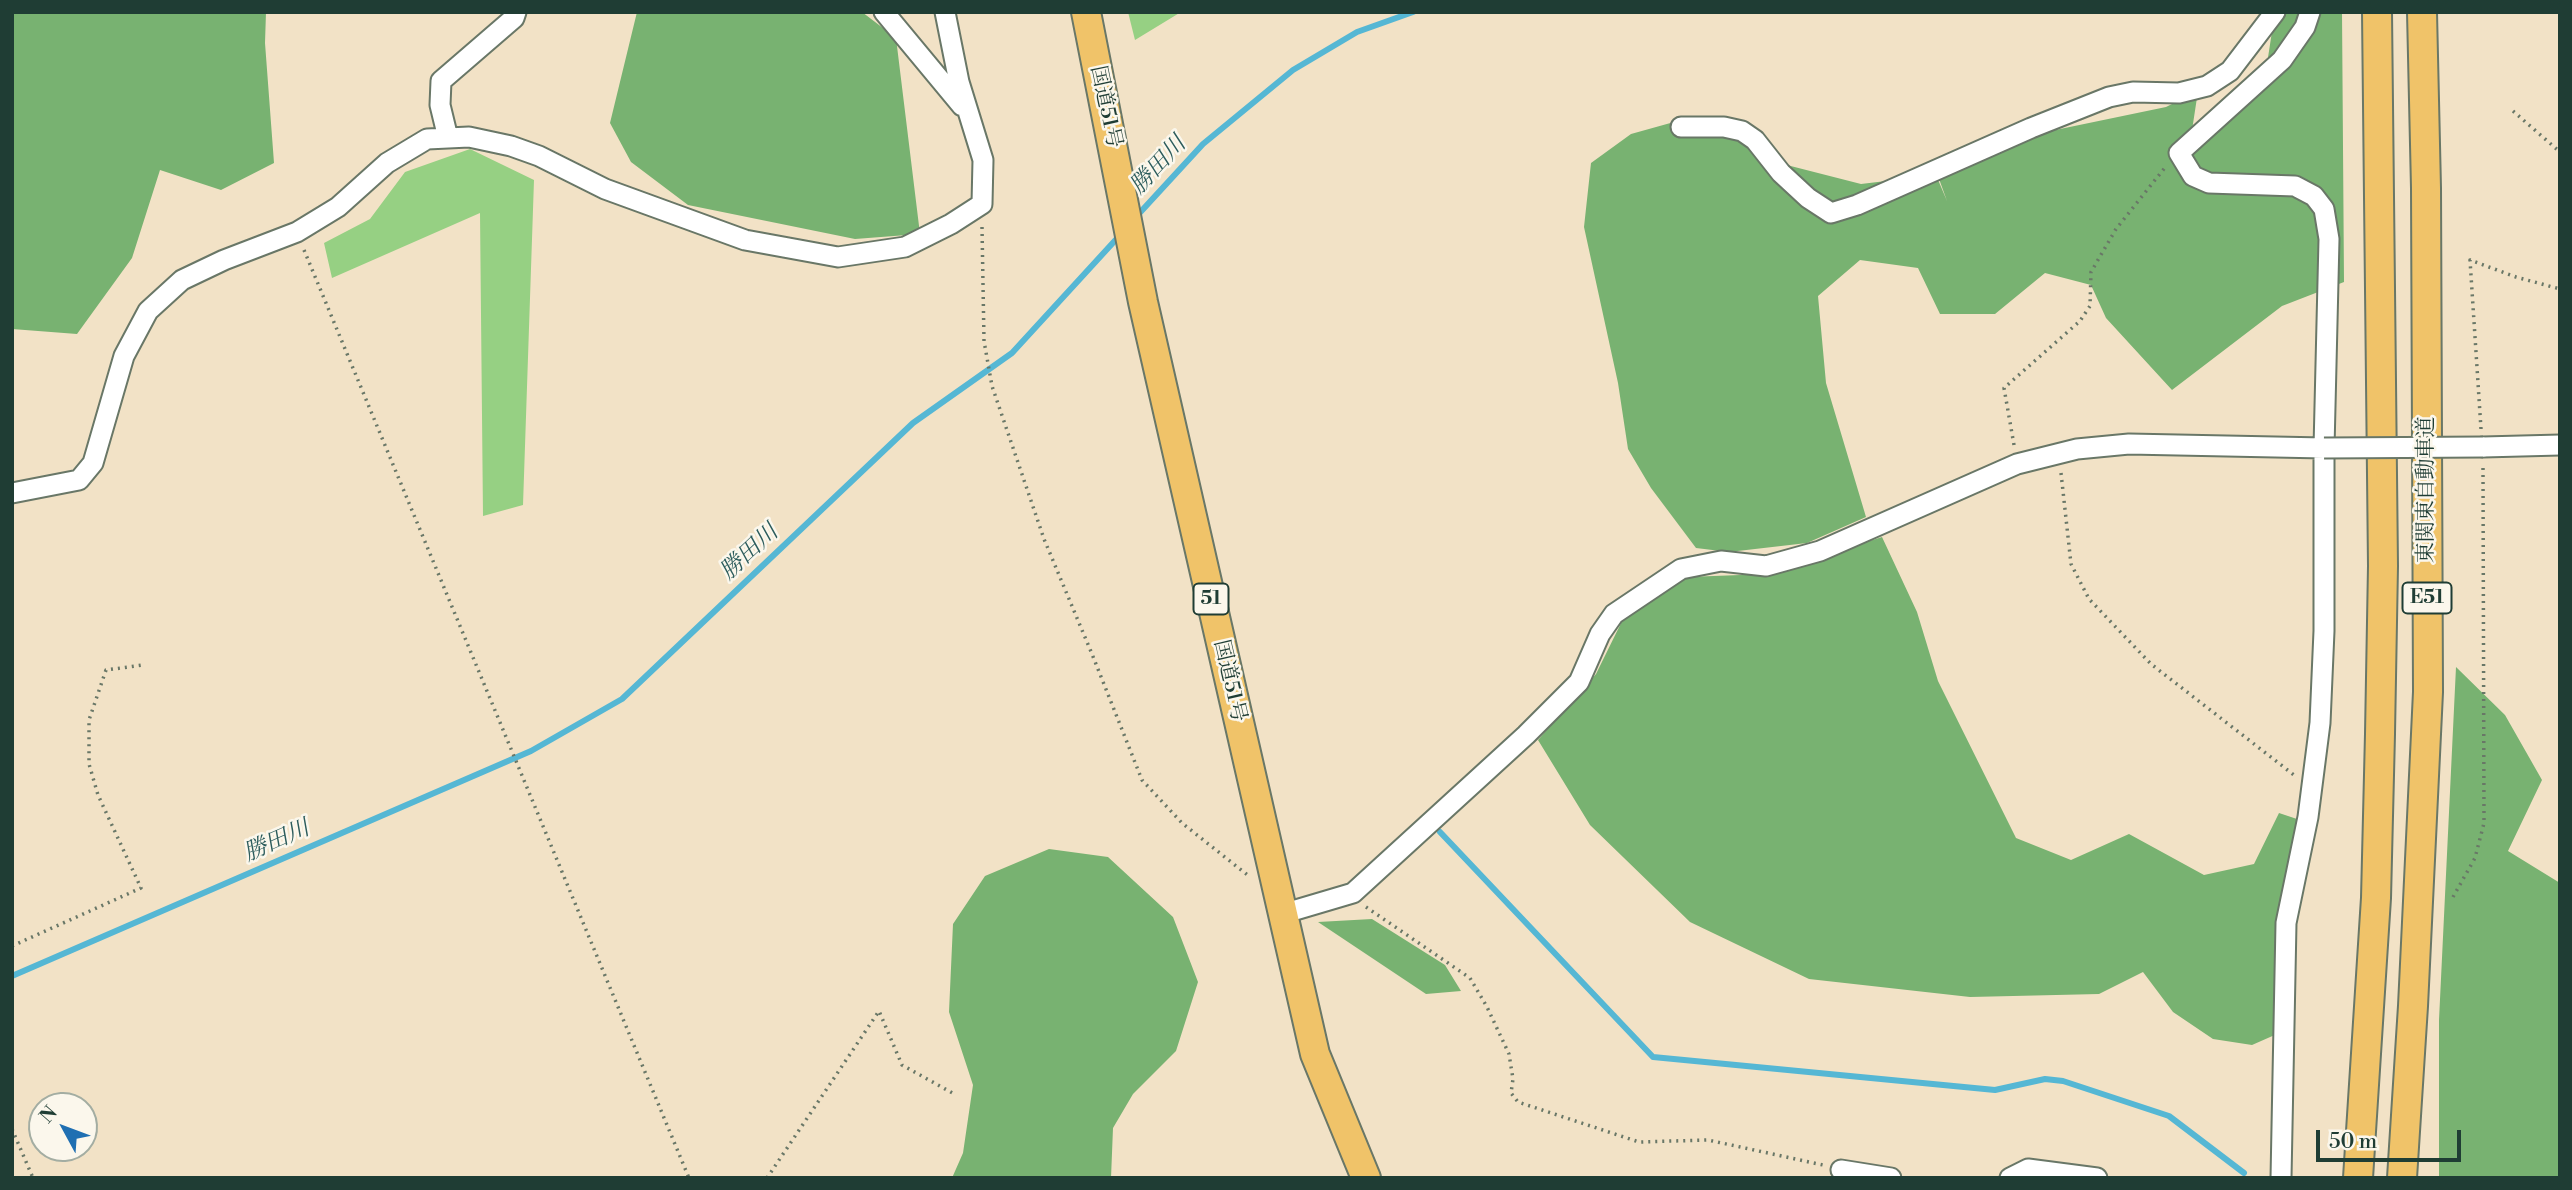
<!DOCTYPE html>
<html>
<head>
<meta charset="utf-8">
<style>
  body { margin:0 }
  #map { position:relative; width:2572px; height:1190px; overflow:hidden; background:#f2e2c6; font-family:"Libre Bodoni",serif }
  canvas { display:block }
  .frame { position:absolute; inset:0; border:14px solid #1f3d34; pointer-events:none }
  .north { position:absolute; left:28px; top:1092px; width:70px; height:70px; box-sizing:border-box; background:#fbf7ec; border:2px solid #a3ada2; border-radius:50%; rotate:311deg; font-size:19px; font-weight:700; line-height:28px; text-align:center; color:#1f3d34 }
  .north::after { content:''; display:block; margin:auto; width:24px; height:32px; background:#1f6fb2; clip-path:polygon(50% 0,100% 100%,50% 72%,0 100%) }
  .scale { position:absolute; left:2316px; top:1130px; width:145px; height:32px; box-sizing:border-box; border:4px solid #1f3d34; border-top:0; padding-left:9px; font-size:21px; line-height:24px; white-space:nowrap; color:#1f3d34; -webkit-text-stroke:5px #fbf7ec; paint-order:stroke }
</style>
</head>
<body>
<div id="map">
<canvas width="2572" height="1190"></canvas>
<div class="frame"></div>
<div class="north">N</div>
<div class="scale">50 m</div>
</div>
<script>
const c = document.querySelector('canvas').getContext('2d');
c.lineJoin = 'round';
function fillPath(path, color) { c.fillStyle = color; c.fill(path, 'evenodd'); }
const poly = rows => new Path2D(rows.map(r => 'M' + r).join(''));
function stroke(path, color, width, dash) { c.strokeStyle = color; c.lineWidth = width; c.lineCap = dash ? 'butt' : 'round'; c.setLineDash(dash || []); c.stroke(path); }
function drawText(font, color, halo, rows, align = 'center') {
  c.font = font + ' "Libre Bodoni","Noto Serif JP",serif'; c.lineWidth = 5; c.setLineDash([]); c.textBaseline = 'middle'; c.strokeStyle = halo; c.fillStyle = color; for (const [text, x, y, turn = 0] of rows) {
    c.save(); c.translate(x, y); c.rotate((+turn || 0) * Math.PI / 180); c.textAlign = isNaN(turn) ? turn : align; if (halo) c.strokeText(text, 0, 0); c.fillText(text, 0, 0); c.restore();
  }
}
fillPath(poly([
  [1128,12,1181,12,1135,40],
  [470,149,534,180,523,505,483,516,480,213,332,278,324,243,370,219,405,172]
]), '#96d083');
fillPath(poly([
  [12,12,266,12,265,43,274,163,221,190,160,170,132,258,77,334,12,329],
  [637,12,862,12,896,38,920,234,855,239,688,205,631,162,610,123],
  [2275,12,2342,12,2344,282,2282,306,2172,390,2106,318,2091,285,2045,273,1995,314,1940,314,1918,268,1860,260,1818,296,1826,383,1866,517,1807,543,1729,552,1696,548,1651,488,1628,449,1618,383,1584,227,1591,163,1631,134,1674,122,1737,133,1775,162,1861,184,1936,175,1947,201,1938,176,2036,134,2166,107,2198,91,2189,150,2265,77],
  [1882,537,1917,612,1938,681,2016,838,2071,860,2129,834,2204,875,2254,864,2279,813,2300,820,2277,1034,2252,1045,2213,1039,2173,1012,2143,972,2099,994,1970,997,1809,979,1690,922,1590,825,1538,740,1596,674,1626,613,1687,577,1767,574],
  [2456,667,2505,715,2542,780,2508,851,2560,883,2560,1178,2439,1178,2439,1020],
  [1049,849,1108,857,1173,917,1198,982,1176,1051,1133,1094,1113,1128,1111,1178,952,1178,963,1153,973,1085,949,1012,953,924,985,876],
  [1372,919,1445,965,1461,991,1426,994,1318,922]
]), '#78b271');
stroke(poly([
  [1135,218,1203,144,1293,70,1357,32,1413,12],
  [1440,832,1653,1057,1995,1090,2045,1079,2063,1081,2169,1116,2244,1173],
  [12,976,531,751,622,699,913,423,1012,353,1121,234]
]), '#55b7d4', 6);
const minor = poly([
  [884,12,962,106],
  [1681,127,1724,127,1742,131,1755,140,1781,173,1808,198,1831,213,1857,205,2031,128,2109,97,2133,92,2179,93,2207,86,2230,71,2275,12],
  [448,138,440,105,441,81,514,18,516,12],
  [2483,447,2560,445],
  [12,493,79,480,93,463,124,356,148,311,182,280,224,260,297,232,338,207,387,163,427,139,469,137,511,146,539,156,605,189,745,240,838,257,905,247,951,224,982,204,983,160,959,82,945,12],
  [1282,914,1353,893,1526,735,1579,682,1600,634,1614,614,1681,569,1721,561,1766,566,1820,551,2017,464,2077,449,2129,444,2324,448],
  [1841,1170,1891,1178],
  [2010,1178,2028,1169,2097,1178],
  [2281,1178,2286,923,2308,817,2320,723,2324,631,2324,448,2329,239,2324,209,2314,196,2295,186,2209,183,2193,176,2179,153,2282,60,2305,27,2310,12]
]);
const highway = poly([
  [1086,12,1143,302,1315,1054,1366,1178],
  [2358,1178,2376,898,2380,734,2383,566,2377,12],
  [2402,1178,2413,1006,2428,692,2426,188,2422,12]
]);
stroke(minor, '#697767', 23);
stroke(highway, '#697767', 32);
stroke(poly([
  [2513,111,2560,152],
  [982,227,984,341,992,386,1044,539,1092,654,1142,780,1182,823,1250,877],
  [304,250,689,1178],
  [2481,429,2470,260,2516,277,2560,289],
  [2014,445,2004,388,2080,321,2090,306,2091,272,2116,229,2167,165],
  [2061,473,2071,564,2089,599,2151,664,2294,775],
  [2453,897,2475,858,2484,823,2483,465],
  [1366,907,1470,978,1487,1007,1509,1054,1513,1079,1511,1093,1518,1102,1639,1142,1708,1140,1823,1165],
  [12,946,141,888,98,795,89,764,89,720,106,670,143,665],
  [12,1129,33,1178],
  [767,1178,879,1011,902,1065,956,1095]
]), '#697767', 3.5, [2, 5]);
stroke(minor, '#fff', 19);
stroke(highway, '#f0c369', 28);
const minorBridge = poly([
  [2324,448,2483,447]
]);
stroke(minorBridge, '#697767', 23, []);
stroke(minorBridge, '#fff', 19);
for (const [x, y, w] of [
  [2427,598,49],
  [1211,599,35]
]) { const box = new Path2D(); box.roundRect(x - w / 2, y - 15.5, w, 31, 5); c.fillStyle = '#fbf7ec'; c.fill(box); stroke(box, '#1f3d34', 2); }
drawText('bold 19px', '#1f3d34', null, [
  ["E51",2427,598],
  ["51",1211,599]
]);
drawText('21px', '#1f3d34', '#fbf7ec', [
  ["国道51号",1105,107,78],
  ["東関東自動車道",2427,490,-90],
  ["国道51号",1229,681,77]
]);
drawText('italic 23px', '#2c5c5c', '#fbf7ec', [
  ["勝田川",1159,166,-47],
  ["勝田川",750,553,-43],
  ["勝田川",277,842,-24]
]);
</script>
</body>
</html>
